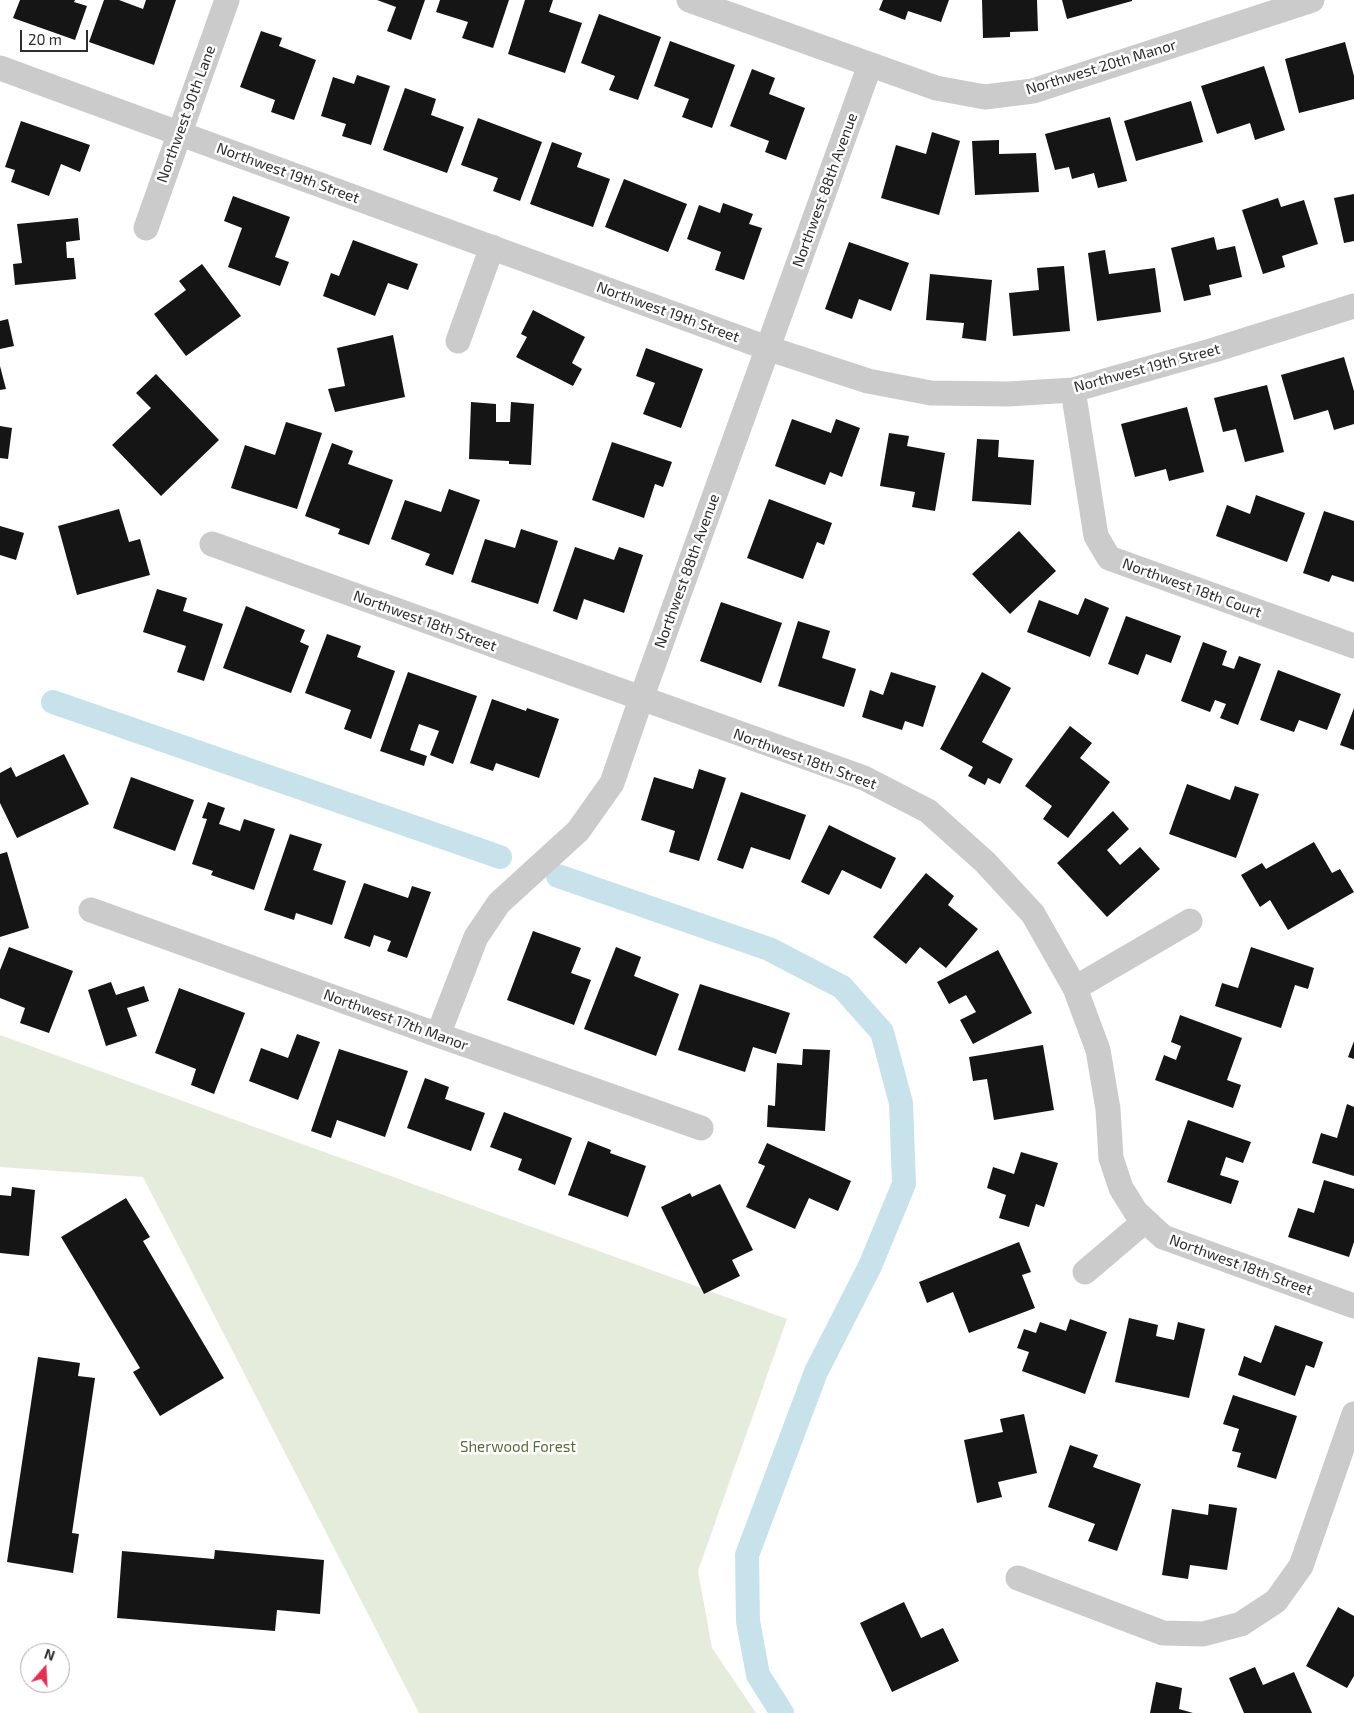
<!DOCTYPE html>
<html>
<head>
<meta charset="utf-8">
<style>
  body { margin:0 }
  #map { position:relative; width:1354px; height:1713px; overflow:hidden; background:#fff; font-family:"Exo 2",sans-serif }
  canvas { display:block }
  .north { position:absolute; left:20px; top:1643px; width:50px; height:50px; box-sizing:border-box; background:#fff; border:1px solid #ababab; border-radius:50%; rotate:19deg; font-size:14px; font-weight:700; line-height:20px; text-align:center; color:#2e2e2e }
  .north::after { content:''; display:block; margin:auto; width:18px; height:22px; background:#e72f51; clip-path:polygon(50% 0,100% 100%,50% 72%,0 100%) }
  .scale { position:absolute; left:20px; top:30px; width:68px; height:22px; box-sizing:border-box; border:2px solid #2e2e2e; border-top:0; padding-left:6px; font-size:15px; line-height:18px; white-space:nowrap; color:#2e2e2e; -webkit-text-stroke:4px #fff; paint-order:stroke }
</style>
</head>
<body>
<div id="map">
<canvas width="1354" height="1713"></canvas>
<div class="north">N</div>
<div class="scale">20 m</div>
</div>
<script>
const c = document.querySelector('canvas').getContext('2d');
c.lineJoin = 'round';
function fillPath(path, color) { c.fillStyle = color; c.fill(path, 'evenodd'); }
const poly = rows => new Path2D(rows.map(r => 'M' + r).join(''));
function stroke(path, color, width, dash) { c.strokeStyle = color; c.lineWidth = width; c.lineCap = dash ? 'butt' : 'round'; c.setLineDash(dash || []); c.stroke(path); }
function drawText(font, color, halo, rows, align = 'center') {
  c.font = font + ' "Exo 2",sans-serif'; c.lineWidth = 5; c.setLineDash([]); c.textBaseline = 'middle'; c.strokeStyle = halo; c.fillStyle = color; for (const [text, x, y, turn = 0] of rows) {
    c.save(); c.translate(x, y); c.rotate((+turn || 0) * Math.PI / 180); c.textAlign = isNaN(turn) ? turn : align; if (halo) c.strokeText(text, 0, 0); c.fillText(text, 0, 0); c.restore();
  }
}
fillPath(poly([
  [0,1035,787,1319,698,1571,712,1648,756,1713,419,1713,143,1177,0,1167]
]), '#e6ecdc');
stroke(poly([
  [53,702,500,857],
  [558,876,769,949,842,987,882,1032,901,1103,904,1184,870,1266,816,1372,747,1555,748,1621,758,1675,782,1713]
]), '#c8e2ec', 24);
fillPath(poly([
  [20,0,75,0,74,2,87,6,75,40,13,18],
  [104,0,119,0,143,9,146,0,176,0,154,65,89,42],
  [377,0,425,0,411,40,387,31,396,7],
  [440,0,509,0,493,48,462,38,468,22,436,12],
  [525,0,553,0,549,12,582,23,565,73,508,54],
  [883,0,949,0,941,22,908,11,905,20,879,10],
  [982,0,1037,0,1038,31,1010,32,1010,37,983,38],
  [1062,0,1132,0,1132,1,1067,19],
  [599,14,661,37,638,100,609,90,615,76,581,63],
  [261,31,282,38,279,46,316,60,294,120,271,112,275,100,240,87],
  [670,41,735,65,712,128,682,117,689,99,654,86],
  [1345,42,1354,76,1354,99,1299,113,1285,59],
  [1264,66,1285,130,1255,140,1250,123,1217,134,1201,86],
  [752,69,775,78,769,94,805,108,786,160,765,152,769,141,730,126],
  [357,75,390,86,371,145,342,136,346,124,321,116,333,77,354,84],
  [405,88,436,99,431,115,464,127,447,173,383,150],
  [1191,101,1203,142,1136,161,1124,121],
  [1110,117,1127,181,1098,188,1094,173,1072,179,1069,167,1055,170,1045,134],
  [478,118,542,142,520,201,493,191,498,178,461,165],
  [21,121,90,145,80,172,61,164,49,196,11,182,15,170,5,167],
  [932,132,960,141,939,215,881,198,896,145,926,154],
  [999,140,999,154,1036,153,1039,192,975,195,972,141],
  [552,142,582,153,577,167,610,179,593,227,530,204],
  [624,179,687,204,668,252,605,227],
  [1354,194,1354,241,1344,243,1334,198],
  [233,196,290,217,275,257,289,262,280,286,228,267,242,228,224,221],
  [1278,198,1281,207,1304,200,1318,244,1282,256,1285,267,1263,274,1242,210],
  [723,203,753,214,749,224,762,228,744,280,715,270,721,252,687,239,699,205,720,213],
  [78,218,80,240,66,242,67,258,74,258,76,279,15,285,13,264,22,263,17,224],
  [1214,237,1217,250,1235,246,1242,277,1209,285,1211,295,1184,301,1171,248],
  [353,240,418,264,408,290,388,283,375,316,323,296,331,273,339,276],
  [849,242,909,263,891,311,859,299,852,319,825,309],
  [1105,250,1109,274,1155,268,1161,312,1097,321,1088,253],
  [202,264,241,316,186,356,154,314,186,290,179,281],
  [1064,266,1070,331,1013,336,1009,293,1039,290,1037,268],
  [930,274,992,280,986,341,962,338,964,323,926,320],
  [533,310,585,337,572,363,582,369,573,386,516,357,527,337,521,334],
  [8,319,14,346,0,349,0,321],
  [393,335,405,397,335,412,328,389,345,386,337,348],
  [646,348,703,369,681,428,643,414,655,383,636,376],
  [1344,357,1354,391,1354,424,1334,430,1328,410,1294,420,1281,375],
  [0,366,6,389,0,390],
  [156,374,219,440,161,496,112,445,151,408,136,393],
  [1267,385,1284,452,1245,462,1236,429,1223,432,1214,398],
  [471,402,496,404,496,422,510,422,511,402,534,404,531,465,509,464,509,461,469,459],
  [1187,407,1204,472,1169,481,1166,469,1135,477,1121,424],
  [792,419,831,433,836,419,860,428,842,477,830,472,825,485,775,466],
  [286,422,322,433,297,509,231,488,245,445,275,455],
  [0,426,12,428,8,459,0,458],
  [889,433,909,436,907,446,945,453,935,511,912,507,915,492,880,486],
  [977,439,999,440,998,457,1034,460,1031,505,972,501],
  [612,442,672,462,663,487,655,484,644,518,592,500],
  [332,443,353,451,348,464,393,480,369,545,338,534,340,529,305,516],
  [449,489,480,500,453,575,425,565,430,554,391,539,405,500,441,512],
  [1256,495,1305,513,1287,562,1216,536,1227,505,1250,514],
  [769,499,832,523,824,545,817,542,803,579,747,558],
  [119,509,129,542,140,539,150,575,77,595,58,526],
  [1324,511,1354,521,1354,582,1332,575,1329,582,1303,573],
  [0,526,24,533,16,560,0,555],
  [521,529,558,541,538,604,471,582,485,539,515,548],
  [1019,531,1056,571,1010,614,972,574],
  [575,547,614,560,619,547,643,555,624,613,584,599,577,620,553,611],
  [157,589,187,598,183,611,223,624,204,681,177,672,186,646,143,632],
  [1085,598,1109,608,1090,657,1027,632,1039,600,1078,615],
  [721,602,782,623,761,683,700,661],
  [246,606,305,630,300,642,309,646,291,693,223,668],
  [1126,616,1181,636,1171,663,1146,654,1138,675,1108,664],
  [798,621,830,631,822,658,856,669,844,707,778,686],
  [327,634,361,646,357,657,395,671,371,739,344,729,351,710,305,693],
  [1203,642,1227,651,1222,665,1234,669,1239,656,1261,664,1238,725,1220,718,1226,704,1215,700,1210,712,1181,701],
  [1278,670,1341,694,1327,730,1299,720,1294,732,1260,720],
  [408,672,477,696,453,764,430,755,439,731,419,724,410,750,427,756,424,766,380,751],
  [891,672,936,686,923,727,905,721,902,730,862,717,870,690,883,695],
  [982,672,1011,688,982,742,1013,759,1000,784,988,778,985,785,968,776,973,767,940,749],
  [492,699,526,711,527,708,559,719,539,778,496,763,493,771,470,763],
  [1354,708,1354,750,1340,745],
  [1070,726,1092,743,1080,758,1110,782,1068,838,1043,819,1052,806,1025,786],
  [64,754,89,804,17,838,0,803,0,773,11,767,16,777],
  [699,769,726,778,699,861,669,852,675,831,641,820,654,777,693,789],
  [131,777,194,800,175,851,113,828],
  [1187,784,1230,800,1235,786,1259,794,1236,858,1169,834],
  [741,792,806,815,790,860,751,847,743,869,717,860],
  [208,802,225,808,219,824,240,831,244,819,275,829,254,890,211,875,213,871,192,864,207,819,202,818],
  [1113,811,1129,829,1107,850,1120,865,1140,847,1160,869,1107,917,1057,863],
  [829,825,896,858,881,889,842,870,829,895,801,882],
  [290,834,322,844,313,870,346,881,332,925,296,913,294,920,264,910],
  [1314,842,1332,873,1340,869,1354,892,1288,930,1270,900,1260,907,1241,875,1262,863,1266,869],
  [7,852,29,928,0,937,0,854],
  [926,873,954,896,948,905,978,929,946,968,920,947,906,964,873,937],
  [364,883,408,898,412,886,431,892,407,958,387,951,391,941,374,935,370,947,344,938],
  [533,931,581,948,571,973,591,980,574,1025,507,1000],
  [9,947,73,971,49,1033,20,1023,25,1008,0,998,0,970],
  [616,947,641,957,634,976,679,994,656,1056,584,1029],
  [1251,947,1314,968,1308,989,1295,985,1281,1028,1215,1006,1222,983,1238,988],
  [998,950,1032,1013,973,1044,960,1020,976,1012,966,995,949,1004,937,982],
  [111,982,116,995,144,986,149,1001,127,1008,137,1036,106,1046,88,990],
  [700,984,790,1013,776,1054,753,1047,745,1072,678,1050],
  [179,988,245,1013,214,1094,191,1085,196,1069,155,1053],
  [1180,1015,1242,1038,1227,1080,1241,1085,1233,1108,1155,1080,1164,1055,1176,1060,1181,1046,1171,1042],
  [297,1034,320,1042,298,1100,249,1081,261,1048,288,1058],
  [1354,1041,1354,1059,1348,1057],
  [1043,1045,1054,1110,994,1120,987,1079,973,1081,969,1057],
  [339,1049,408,1071,385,1137,337,1120,331,1138,311,1131],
  [803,1049,830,1050,825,1131,767,1127,768,1105,775,1106,777,1063,802,1065],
  [425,1078,449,1087,445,1099,485,1113,471,1151,407,1128],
  [1347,1104,1354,1107,1354,1176,1312,1163,1321,1133,1337,1138],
  [504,1112,572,1138,555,1185,518,1170,522,1159,490,1147],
  [1188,1120,1251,1142,1243,1163,1226,1157,1220,1175,1239,1181,1231,1204,1167,1182],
  [588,1141,611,1150,610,1153,646,1166,628,1217,568,1195],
  [767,1143,851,1181,838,1211,809,1198,795,1229,746,1207,765,1166,758,1163],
  [1021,1152,1058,1163,1044,1207,1036,1204,1029,1227,999,1218,1006,1195,987,1188,993,1167,1014,1174],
  [1324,1180,1354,1189,1354,1242,1349,1257,1288,1237,1298,1208,1314,1213],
  [720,1184,753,1250,732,1260,740,1276,704,1294,661,1207,690,1193,692,1197],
  [12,1187,35,1190,29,1256,0,1253,0,1195,11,1196],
  [126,1198,150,1237,143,1241,224,1378,160,1416,133,1372,140,1368,61,1237],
  [1019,1242,1031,1272,1022,1275,1035,1308,969,1333,953,1292,927,1303,919,1282],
  [1129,1318,1158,1325,1156,1336,1174,1340,1178,1322,1205,1329,1189,1398,1115,1382],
  [1070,1319,1107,1332,1085,1394,1022,1371,1029,1352,1017,1348,1024,1329,1036,1333,1040,1322,1066,1331],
  [1275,1325,1323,1342,1314,1368,1306,1365,1295,1396,1238,1375,1244,1356,1261,1363],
  [38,1357,80,1363,78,1376,95,1378,72,1533,79,1534,73,1573,7,1562],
  [1233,1395,1297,1416,1276,1479,1237,1467,1241,1453,1232,1451,1239,1429,1223,1424],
  [1024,1414,1037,1473,998,1482,1002,1497,977,1503,964,1440,1003,1432,1000,1419],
  [1070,1445,1098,1455,1093,1467,1141,1484,1117,1551,1088,1541,1095,1524,1048,1507],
  [1209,1504,1237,1508,1227,1570,1190,1565,1188,1579,1162,1575,1172,1509,1208,1515],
  [215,1550,324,1560,320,1614,277,1610,275,1631,117,1618,122,1551,214,1559],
  [904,1602,921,1638,943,1628,959,1661,892,1692,860,1623],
  [1338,1607,1354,1616,1354,1676,1347,1688,1306,1666],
  [1255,1667,1263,1685,1294,1672,1312,1713,1244,1713,1229,1678],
  [1156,1682,1182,1688,1179,1709,1193,1713,1150,1713]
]), '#151515');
stroke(poly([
  [689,0,936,88,985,97,1033,91,1312,0],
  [0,68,767,348,868,381,931,393,1008,394,1073,390,1214,350,1354,306],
  [146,228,227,0],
  [458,341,492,247],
  [1073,390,1096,536,1109,558,1354,646],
  [212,544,864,778,928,811,985,862,1033,914,1075,988,1098,1050,1108,1109,1111,1158,1121,1188,1136,1212,1163,1237,1354,1306],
  [91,910,438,1035,701,1128],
  [1075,988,1190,921],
  [438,1035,476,937,499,903,578,831,612,783,641,699,870,65],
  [1085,1272,1145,1221],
  [1018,1578,1163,1633,1203,1634,1241,1624,1276,1601,1301,1566,1354,1414]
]), '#cbcbcb', 25);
drawText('15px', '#2e2e2e', '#fff', [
  ["Northwest 20th Manor",1101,67,-17],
  ["Northwest 90th Lane",186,114,-70],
  ["Northwest 19th Street",288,173,20],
  ["Northwest 88th Avenue",825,190,-70],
  ["Northwest 19th Street",668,312,20],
  ["Northwest 19th Street",1147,368,-15],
  ["Northwest 88th Avenue",687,571,-70],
  ["Northwest 18th Court",1192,588,20],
  ["Northwest 18th Street",425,621,20],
  ["Northwest 18th Street",805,759,20],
  ["Northwest 17th Manor",396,1020,20],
  ["Northwest 18th Street",1241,1265,20]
]);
drawText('15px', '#576b3b', '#fff', [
  ["Sherwood Forest",518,1447]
]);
</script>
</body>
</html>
